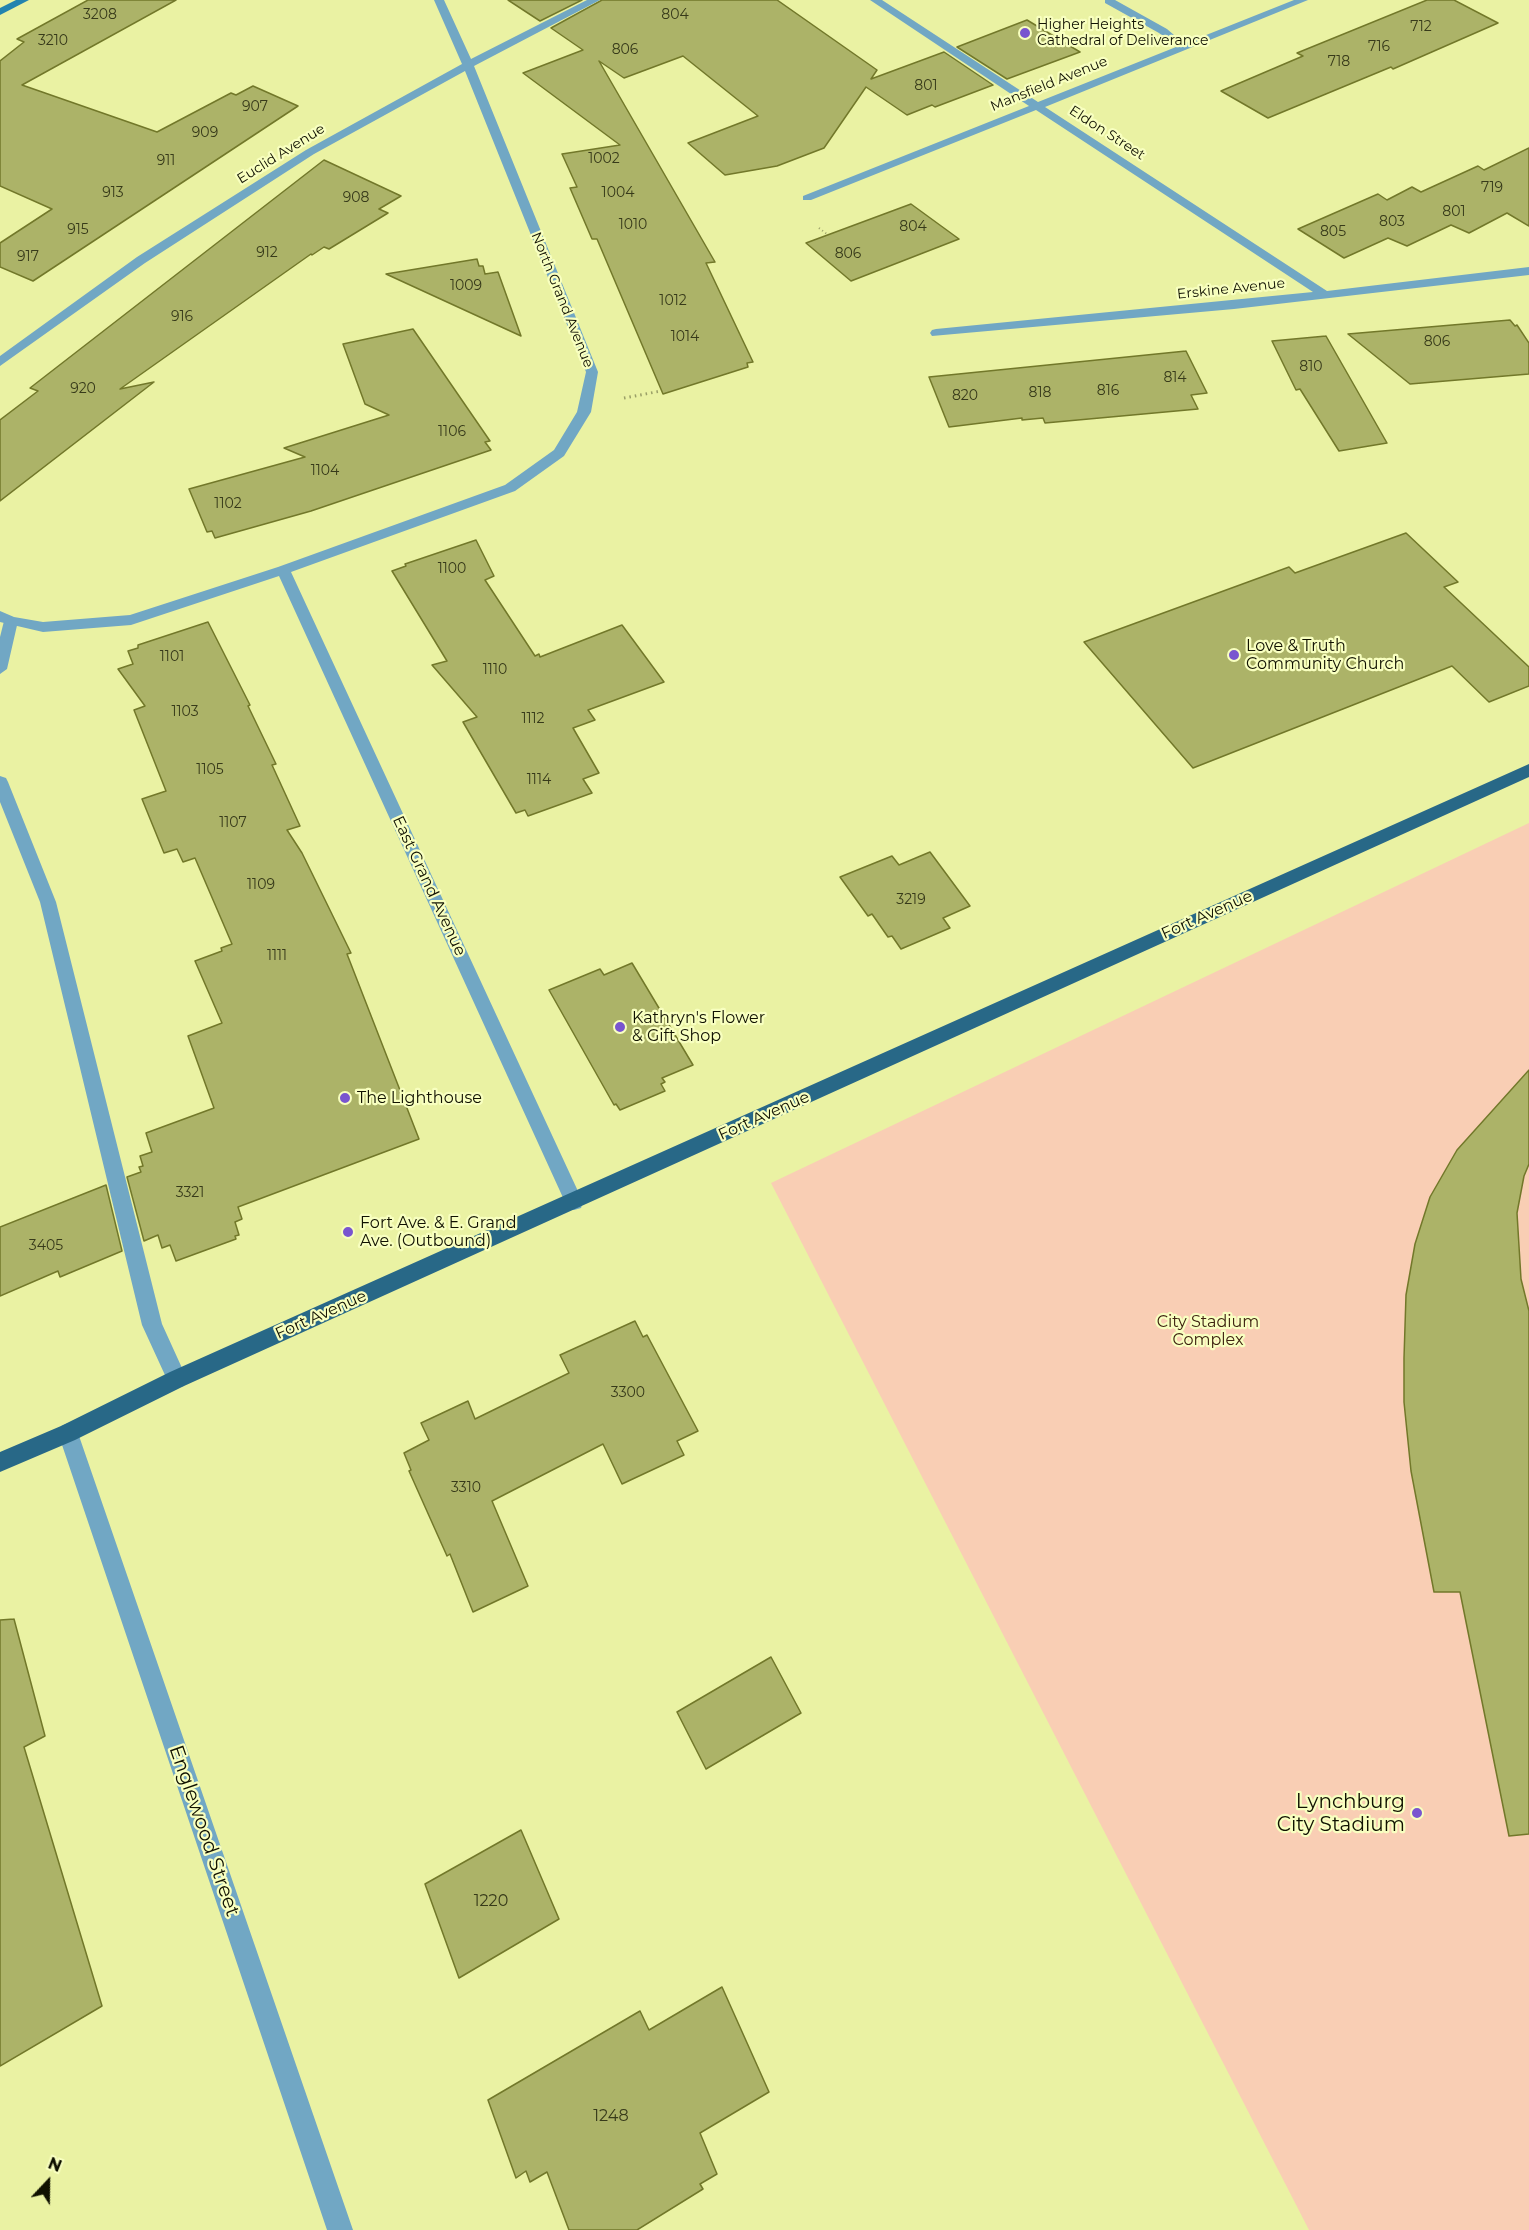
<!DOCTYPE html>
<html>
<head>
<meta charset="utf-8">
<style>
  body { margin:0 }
  #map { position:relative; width:1529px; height:2230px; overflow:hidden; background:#eaf2a3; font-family:Montserrat,sans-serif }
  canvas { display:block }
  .north { position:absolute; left:18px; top:2152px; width:60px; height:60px; -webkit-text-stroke:4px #f8ffc0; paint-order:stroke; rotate:22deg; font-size:16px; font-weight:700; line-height:24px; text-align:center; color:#101100 }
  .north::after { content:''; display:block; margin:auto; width:21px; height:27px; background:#101100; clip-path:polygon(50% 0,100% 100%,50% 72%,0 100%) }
</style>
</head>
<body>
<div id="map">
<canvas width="1529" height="2230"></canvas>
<div class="north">N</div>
</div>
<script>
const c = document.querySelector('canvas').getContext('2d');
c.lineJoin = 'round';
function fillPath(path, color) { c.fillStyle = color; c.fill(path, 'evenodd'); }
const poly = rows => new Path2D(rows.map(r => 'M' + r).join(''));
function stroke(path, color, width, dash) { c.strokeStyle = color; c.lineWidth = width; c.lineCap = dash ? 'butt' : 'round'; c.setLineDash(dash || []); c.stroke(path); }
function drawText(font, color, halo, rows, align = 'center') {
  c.font = font + ' Montserrat,sans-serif'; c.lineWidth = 4.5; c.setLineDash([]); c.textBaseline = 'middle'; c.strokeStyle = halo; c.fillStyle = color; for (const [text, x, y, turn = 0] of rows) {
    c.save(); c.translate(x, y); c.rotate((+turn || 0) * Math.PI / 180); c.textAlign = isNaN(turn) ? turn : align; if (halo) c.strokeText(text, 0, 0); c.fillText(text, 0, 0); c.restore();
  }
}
fillPath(poly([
  [1529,823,1529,2230,1309,2230,771,1183]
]), '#f9ceb4');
const building = poly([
  [88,0,176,0,22,85,157,132,231,93,236,95,253,86,298,106,33,281,0,267,0,243,52,209,0,186,0,61,24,42,17,39,88,0],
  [508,0,582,0,540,21,508,0],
  [602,0,777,0,877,70,871,79,944,52,993,85,935,107,932,105,907,115,866,87,824,148,777,166,725,175,688,143,758,116,683,56,624,78,599,61,715,262,706,263,753,362,747,363,748,367,663,394,597,239,592,239,570,188,577,187,562,154,620,145,523,73,583,50,551,28,602,0],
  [1427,0,1454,0,1498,23,1393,69,1391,67,1268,118,1221,91,1303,56,1297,53,1427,0],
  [1027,20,1080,52,1007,79,957,47,1027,20],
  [1529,148,1529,226,1507,213,1469,233,1451,225,1407,246,1388,238,1344,258,1298,229,1378,194,1387,200,1412,187,1421,192,1478,166,1484,170,1529,148],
  [324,160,401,196,379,209,388,213,329,249,324,247,312,255,311,254,120,389,154,382,0,501,0,420,38,391,30,388,324,160],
  [911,204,959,239,851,281,806,243,911,204],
  [477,259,479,266,483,266,485,274,498,272,521,336,386,274,477,259],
  [1510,320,1515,326,1517,325,1529,343,1529,374,1410,384,1348,334,1510,320],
  [413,329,490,441,485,442,491,450,311,511,215,538,212,531,207,532,189,489,305,457,284,448,389,415,365,404,343,344,413,329],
  [1326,336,1387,443,1339,451,1300,389,1296,390,1272,341,1326,336],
  [1186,351,1207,393,1191,395,1198,409,1045,423,1043,418,1022,420,1022,418,949,427,929,377,1186,351],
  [1406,533,1458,582,1444,587,1529,667,1529,686,1489,702,1452,666,1193,768,1084,642,1289,567,1295,573,1406,533],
  [476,540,494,576,485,580,535,656,539,654,540,657,622,625,664,682,588,710,595,720,573,728,599,773,583,779,592,793,528,816,525,810,516,813,463,722,477,717,432,665,447,661,392,571,406,566,405,564,476,540],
  [208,622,250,705,248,706,276,764,272,765,300,826,287,830,302,853,351,953,347,954,419,1139,238,1207,242,1219,235,1222,239,1235,235,1236,236,1239,176,1261,170,1245,162,1248,158,1235,144,1241,127,1177,141,1172,139,1167,143,1166,140,1156,152,1152,146,1133,214,1108,188,1036,222,1023,195,961,222,951,221,948,232,944,195,858,183,862,177,849,164,853,142,799,166,791,134,710,145,706,118,669,133,664,128,651,138,648,138,645,208,622],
  [930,852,970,906,943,918,950,928,901,949,892,936,888,937,872,914,868,916,840,877,892,856,899,865,930,852],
  [632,963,693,1065,662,1078,665,1082,661,1084,665,1091,620,1110,616,1104,614,1105,549,990,600,969,604,975,632,963],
  [1529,1070,1529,1164,1524,1176,1517,1213,1521,1279,1529,1311,1529,1834,1509,1836,1460,1592,1434,1592,1411,1471,1404,1402,1404,1358,1406,1295,1415,1244,1430,1197,1457,1150,1529,1070],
  [106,1185,122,1251,60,1277,58,1271,0,1296,0,1227,106,1185],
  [635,1321,643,1337,647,1335,698,1431,677,1441,684,1455,622,1484,603,1444,492,1501,528,1586,473,1612,450,1554,447,1556,409,1471,411,1470,404,1453,429,1440,421,1423,468,1401,475,1419,569,1373,560,1355,635,1321],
  [14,1619,45,1736,24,1747,102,2006,0,2066,0,1620,14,1619],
  [771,1657,801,1713,706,1769,677,1712,771,1657],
  [521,1830,559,1919,459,1978,425,1884,521,1830],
  [722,1987,769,2092,700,2133,717,2174,700,2184,703,2189,637,2230,569,2230,547,2172,530,2182,526,2171,516,2178,488,2100,640,2011,649,2030,722,1987]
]);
fillPath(building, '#acb368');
stroke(building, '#72782a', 1.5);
stroke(poly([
  [819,228,828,235]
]), '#9a9f67', 2, [1, 3]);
stroke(poly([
  [624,398,661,391]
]), '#9a9f67', 3, [1.5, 4]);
fillPath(poly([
  [1105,0,1115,0,1167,29,1188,47,1183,50,1179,49,1159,33,1105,3,1105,0],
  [11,616,18,621,7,669,0,674,0,637,4,621,11,616],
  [0,776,6,778,8,782,56,902,162,1324,187,1379,184,1386,177,1388,170,1386,142,1325,40,902,0,802,0,776]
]), '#71a7c4');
fillPath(poly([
  [434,0,444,0,471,59,587,0,600,0,474,66,598,372,591,412,564,456,515,491,291,572,583,1202,581,1208,574,1210,567,1208,565,1202,279,576,131,625,43,632,0,622,0,611,14,617,43,622,130,615,278,567,505,485,554,450,577,412,586,372,465,71,314,154,145,263,0,366,0,356,137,257,306,150,462,64,434,0],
  [870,0,882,0,1038,102,1294,0,1308,0,1045,107,1327,291,1529,267,1529,275,1234,309,932,336,930,333,932,330,936,329,1313,292,1036,110,811,200,803,200,803,196,1029,106,870,0],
  [68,1423,75,1426,78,1433,353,2230,327,2230,58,1433,61,1426,68,1423]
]), '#71a7c4');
fillPath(poly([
  [16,0,29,0,0,15,0,8,16,0]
]), '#2384af');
fillPath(poly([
  [1529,764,1529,777,184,1386,75,1440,0,1472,0,1452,61,1426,170,1372,1529,764]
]), '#286887');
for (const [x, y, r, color] of [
  [1025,33,6,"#7955cf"],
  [1234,655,6,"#7955cf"],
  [620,1027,6,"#7955cf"],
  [345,1098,6,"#7955cf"],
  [348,1232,6,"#7955cf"],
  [1417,1813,6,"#7955cf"]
]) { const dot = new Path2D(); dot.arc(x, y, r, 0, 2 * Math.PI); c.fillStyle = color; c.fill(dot); stroke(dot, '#f8ffc0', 2); }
drawText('14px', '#373a1a', null, [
  ["3208",100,15],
  ["804",675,15],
  ["712",1421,27],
  ["3210",53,41],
  ["716",1379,47],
  ["806",625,50],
  ["718",1339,62],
  ["801",926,86],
  ["907",255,107],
  ["909",205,133],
  ["1002",604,159],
  ["911",166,161],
  ["719",1492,188],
  ["913",113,193],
  ["1004",618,193],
  ["908",356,198],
  ["801",1454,212],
  ["803",1392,222],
  ["1010",633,225],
  ["804",913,227],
  ["915",78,230],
  ["805",1333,232],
  ["912",267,253],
  ["806",848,254],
  ["917",28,257],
  ["1009",466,286],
  ["1012",673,301],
  ["916",182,317],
  ["1014",685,337],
  ["806",1437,342],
  ["810",1311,367],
  ["814",1175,378],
  ["920",83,389],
  ["816",1108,391],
  ["818",1040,393],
  ["820",965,396],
  ["1106",452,432],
  ["1104",325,471],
  ["1102",228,504],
  ["1100",452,569],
  ["1101",172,657],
  ["1110",495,670],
  ["1103",185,712],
  ["1112",533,719],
  ["1105",210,770],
  ["1114",539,780],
  ["1107",233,823],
  ["1109",261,885],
  ["3219",911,900],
  ["1111",277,956],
  ["3321",190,1193],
  ["3405",46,1246],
  ["3300",628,1393],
  ["3310",466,1488]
]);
drawText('14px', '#101100', '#f8ffc0', [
  ["Higher Heights",1037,25],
  ["Cathedral of Deliverance",1037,41]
], 'left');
drawText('14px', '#101100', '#f8ffc0', [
  ["Mansfield Avenue",1049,84,-22],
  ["Eldon Street",1107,133,33],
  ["Euclid Avenue",281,154,-32],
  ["Erskine Avenue",1231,289,-6],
  ["North Grand Avenue",562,300,68]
]);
drawText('16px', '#101100', '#f8ffc0', [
  ["Love & Truth",1246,646],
  ["Community Church",1246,664],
  ["Kathryn's Flower",632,1018],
  ["& Gift Shop",632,1036],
  ["The Lighthouse",357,1098],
  ["Fort Ave. & E. Grand",360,1223],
  ["Ave. (Outbound)",360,1241]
], 'left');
drawText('16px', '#101100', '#f8ffc0', [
  ["East Grand Avenue",429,886,65],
  ["Fort Avenue",1207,915,-24],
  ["Fort Avenue",764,1116,-24],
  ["Fort Avenue",321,1315,-24]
]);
drawText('16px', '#3e2210', '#f8ffc0', [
  ["City Stadium",1208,1322],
  ["Complex",1208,1340]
]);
drawText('16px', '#373a1a', null, [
  ["1220",491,1901],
  ["1248",611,2116]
]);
drawText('20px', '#101100', '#f8ffc0', [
  ["Lynchburg",1405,1802],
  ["City Stadium",1405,1825]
], 'right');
drawText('20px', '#101100', '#f8ffc0', [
  ["Englewood Street",204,1831,71]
]);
</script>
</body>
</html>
